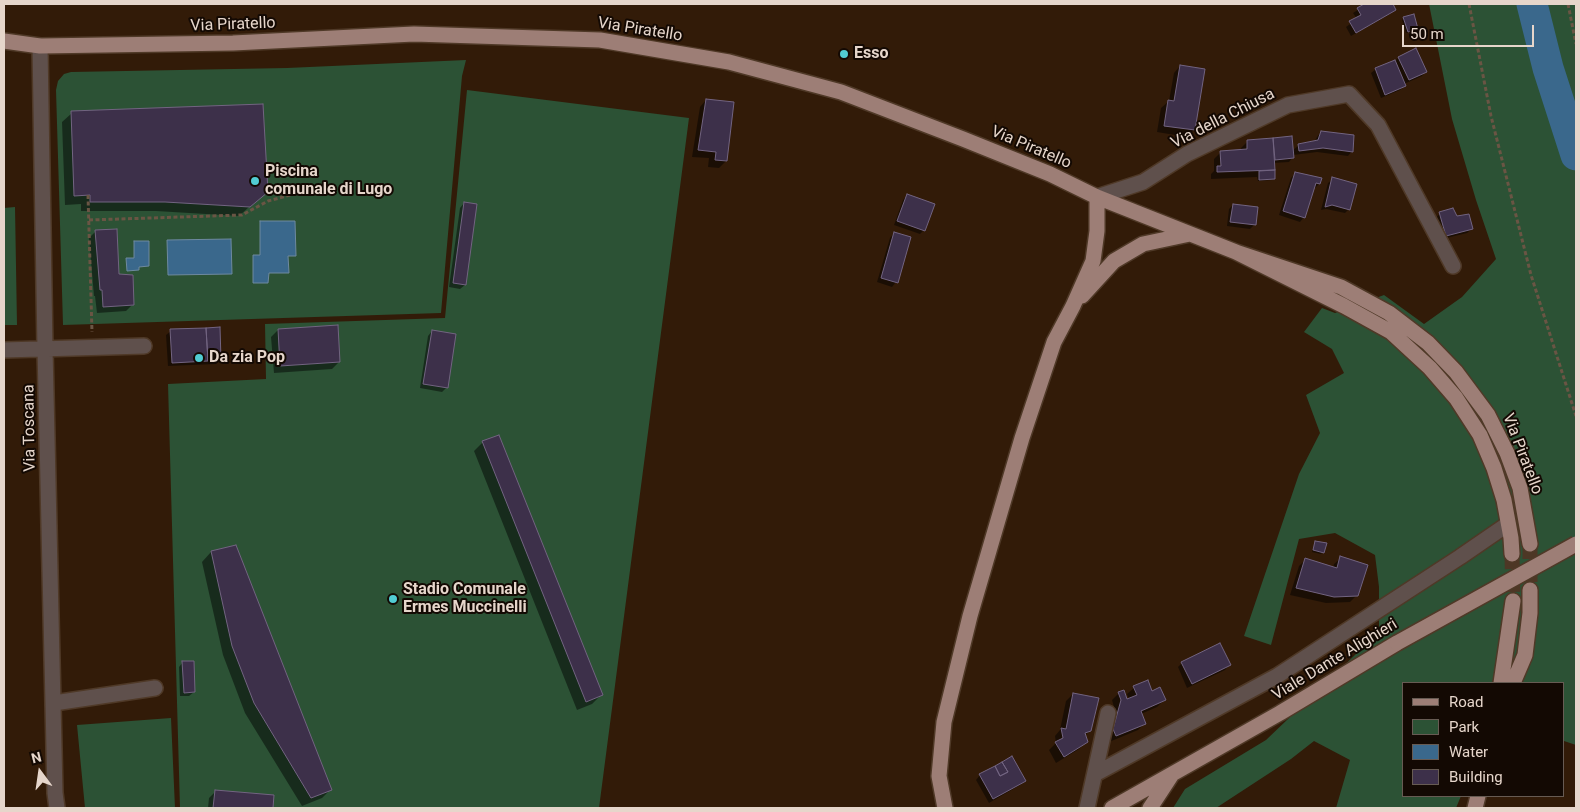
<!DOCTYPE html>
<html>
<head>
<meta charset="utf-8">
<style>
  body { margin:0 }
  #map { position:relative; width:1580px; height:812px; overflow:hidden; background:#321b08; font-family:Roboto,sans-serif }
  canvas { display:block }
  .frame { position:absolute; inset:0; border:5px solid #e6d6cb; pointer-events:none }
  .legend { position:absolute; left:1402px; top:682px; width:162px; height:115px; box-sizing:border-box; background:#130903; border:1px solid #675b53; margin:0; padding:6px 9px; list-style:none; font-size:15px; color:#e6d6cb }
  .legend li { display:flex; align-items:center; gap:10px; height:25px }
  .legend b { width:25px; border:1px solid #675b53 }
  .north { position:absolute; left:15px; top:747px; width:50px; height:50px; -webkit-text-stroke:4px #130903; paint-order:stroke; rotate:346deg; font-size:14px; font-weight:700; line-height:20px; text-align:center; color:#e6d6cb }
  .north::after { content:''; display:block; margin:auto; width:18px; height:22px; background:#e6d6cb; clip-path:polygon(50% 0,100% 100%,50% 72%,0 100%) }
  .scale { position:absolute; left:1402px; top:25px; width:132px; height:22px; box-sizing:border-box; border:2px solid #e6d6cb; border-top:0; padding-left:6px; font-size:15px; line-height:18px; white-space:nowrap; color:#e6d6cb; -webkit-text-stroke:4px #130903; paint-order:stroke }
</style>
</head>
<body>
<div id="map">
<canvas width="1580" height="812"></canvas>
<div class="frame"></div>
<ul class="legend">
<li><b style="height:6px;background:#9d7e76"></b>Road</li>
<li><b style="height:14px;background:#2c5235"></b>Park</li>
<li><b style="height:14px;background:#3a688c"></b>Water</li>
<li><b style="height:14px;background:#3d304a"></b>Building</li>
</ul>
<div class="north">N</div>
<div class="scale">50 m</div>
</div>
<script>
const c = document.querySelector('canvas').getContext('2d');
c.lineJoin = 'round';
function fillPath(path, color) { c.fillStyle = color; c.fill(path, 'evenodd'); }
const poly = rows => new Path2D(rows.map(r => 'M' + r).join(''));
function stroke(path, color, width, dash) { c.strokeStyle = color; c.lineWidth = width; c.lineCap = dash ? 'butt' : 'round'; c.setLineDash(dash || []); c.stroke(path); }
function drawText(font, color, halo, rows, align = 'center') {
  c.font = font + ' Roboto,sans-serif'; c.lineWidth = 4; c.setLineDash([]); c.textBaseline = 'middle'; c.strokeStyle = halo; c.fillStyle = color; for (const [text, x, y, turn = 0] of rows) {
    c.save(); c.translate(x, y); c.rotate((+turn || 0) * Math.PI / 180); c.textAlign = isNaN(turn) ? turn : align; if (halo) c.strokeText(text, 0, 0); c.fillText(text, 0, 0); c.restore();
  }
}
fillPath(poly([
  [1429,4,1576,4,1576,745,1564,741,1564,683,1404,683,1404,796,1461,796,1456,808,1336,808,1350,760,1314,741,1291,759,1216,808,1173,808,1185,789,1266,740,1379,632,1379,587,1375,555,1335,533,1299,539,1271,645,1244,636,1299,474,1320,433,1306,395,1344,373,1332,349,1304,332,1322,308,1335,313,1384,295,1424,324,1462,297,1496,259,1476,200,1452,119],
  [466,60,462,76,441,313,63,325,56,90,58,81,64,74,71,72,287,68],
  [467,90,689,118,599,808,180,808,168,384,266,379,265,324,445,318],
  [15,207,17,325,4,325,4,208],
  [171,718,175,808,85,808,77,725]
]), '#2c5235');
const water = poly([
  [260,221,295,221,296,256,288,256,289,273,269,273,268,283,253,283,253,255,260,255,260,221],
  [231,239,232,274,168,275,167,240,231,239],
  [134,241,149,241,149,266,139,267,139,270,127,271,126,258,134,258,134,241]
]);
fillPath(water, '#3a688c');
stroke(water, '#6e899f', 1);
fillPath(poly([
  [1367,4,1391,4,1395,10,1390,14,1351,36,1346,27,1357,19,1353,13],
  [1404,18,1417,29,1415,30,1406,33,1402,20],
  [1398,58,1426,71,1422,76,1404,84,1404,86,1400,90,1381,98,1371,73,1376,69,1394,62],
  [1180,66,1194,130,1187,137,1157,132,1161,108,1169,101,1174,73],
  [706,100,726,161,719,168,708,167,709,158,692,157,700,107],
  [72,113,267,191,239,216,156,211,81,211,81,204,65,205,62,122],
  [1321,132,1352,151,1348,156,1317,152,1293,155,1293,157,1289,162,1273,163,1274,179,1272,180,1258,181,1257,177,1211,179,1211,174,1214,171,1214,159,1221,152,1241,151,1241,148,1248,141,1274,139,1292,151,1299,145,1315,141,1317,137],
  [1295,174,1319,184,1315,188,1313,188,1304,217,1300,222,1279,215,1291,178],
  [1333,179,1349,209,1345,213,1326,209,1321,210,1328,183],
  [907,195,924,230,920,234,894,225,903,200],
  [464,203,465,285,460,289,449,287,460,208],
  [1233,205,1254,225,1250,229,1227,226,1229,209],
  [1440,213,1456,217,1472,229,1467,233,1442,239,1436,218],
  [96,231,133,304,126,311,97,313,95,296,94,296,89,238],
  [894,233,896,282,892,287,877,282,890,238],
  [278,330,339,362,332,369,274,373,271,337],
  [171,331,220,360,216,364,168,366,166,335],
  [432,331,447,387,442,392,420,388,428,336],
  [483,442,601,695,592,704,577,710,474,451],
  [1316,542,1323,552,1321,554,1312,552],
  [236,547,331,789,322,798,302,806,245,713,223,655,202,562,211,552],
  [1341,558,1357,595,1350,602,1326,603,1290,595,1299,566,1306,559,1333,568,1334,564],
  [183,662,194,692,189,696,180,696,179,667],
  [1182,663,1229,665,1225,670,1187,688,1178,667],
  [1134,688,1151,692,1164,700,1157,707,1141,714,1145,723,1138,730,1109,742,1107,736,1114,707,1112,700,1118,694,1123,691,1127,700,1129,699,1127,694],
  [1073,694,1090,731,1084,736,1086,742,1079,749,1056,763,1049,750,1056,743,1055,736,1060,730,1066,701],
  [980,775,1025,781,1020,785,989,803,976,780],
  [216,791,273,797,272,808,208,808,209,798]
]), '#0007');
stroke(poly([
  [1532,4,1548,68,1576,155]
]), '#3a688c', 31);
const building = poly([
  [1364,4,1393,4,1396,10,1356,33,1349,21,1361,15,1357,8,1364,4],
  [1414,14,1418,29,1408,32,1403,17,1414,14],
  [1416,48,1427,72,1409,80,1398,57,1416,48],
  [1395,60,1406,86,1385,95,1375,68,1395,60],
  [1180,65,1205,69,1195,130,1164,126,1168,100,1174,101,1180,65],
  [706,99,734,102,727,161,715,160,716,152,698,150,706,99],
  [263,104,268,192,250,207,165,202,90,202,90,195,74,196,71,111,263,104],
  [1321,131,1354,135,1353,152,1323,148,1299,151,1298,144,1318,140,1321,131],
  [1292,136,1294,158,1275,160,1273,138,1292,136],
  [1273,138,1275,170,1217,172,1217,166,1221,166,1220,151,1247,149,1247,140,1273,138],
  [1275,170,1275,179,1259,180,1259,171,1275,170],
  [1295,172,1322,178,1320,184,1316,183,1305,218,1283,211,1295,172],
  [1332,177,1357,184,1350,210,1332,205,1325,207,1332,177],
  [907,194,935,204,925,231,897,221,907,194],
  [464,202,477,204,466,285,453,283,464,202],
  [1233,204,1258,207,1256,225,1230,222,1233,204],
  [1453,208,1457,216,1469,214,1473,229,1446,236,1439,212,1453,208],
  [117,229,119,274,133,275,134,305,103,307,102,290,100,290,95,230,117,229],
  [894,232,911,237,898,283,881,278,894,232],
  [338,325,340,362,280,366,278,329,338,325],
  [220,327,221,360,208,361,206,328,220,327],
  [206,328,208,361,172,363,170,329,206,328],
  [432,330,456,334,448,388,423,384,432,330],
  [499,435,603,695,586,702,482,441,499,435],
  [1315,541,1327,543,1324,553,1313,550,1315,541],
  [236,545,332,790,311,798,254,703,232,646,211,551,236,545],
  [1340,556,1368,565,1358,596,1334,597,1296,588,1305,558,1337,568,1340,556],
  [1220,643,1231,665,1192,684,1181,662,1220,643],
  [182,661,194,661,195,692,184,693,182,661],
  [1148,680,1152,691,1160,687,1166,700,1141,711,1146,724,1116,736,1113,729,1121,700,1118,692,1124,690,1127,699,1137,695,1133,686,1148,680],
  [1073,693,1099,698,1091,731,1085,733,1088,742,1064,757,1055,742,1063,738,1061,728,1066,729,1073,693],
  [1012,756,1026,781,993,799,979,774,995,766,1000,776,1008,772,1002,762,1012,756],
  [1002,762,1008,772,1000,776,995,766,1002,762],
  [215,790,274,795,273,808,213,808,215,790]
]);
fillPath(building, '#3d304a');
stroke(building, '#726481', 1);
stroke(poly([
  [1530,544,1530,590],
  [1512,554,1513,601]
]), '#4d3725', 15, [15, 8]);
const street = poly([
  [40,46,45,349,55,793,57,808],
  [1097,197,1143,182,1187,154,1288,105,1349,94,1378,125,1453,266],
  [4,350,144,346],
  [54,703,155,688],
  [1095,774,1277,676,1460,557,1508,524],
  [1087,808,1108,713]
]);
const primary = poly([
  [4,41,40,46,233,43,414,34,600,40,729,62,841,92,963,139,1050,174,1097,197,1236,252],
  [1082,296,1114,261,1143,244,1190,234],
  [1512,554,1511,538,1504,500,1494,468,1480,435,1456,398,1430,368,1391,332,1344,306,1236,252,1341,287,1389,313,1428,343,1456,372,1488,415,1507,453,1520,488,1530,544],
  [1501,683,1513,601],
  [1513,683,1525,655,1530,613,1530,590],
  [945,808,939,776,944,722,970,616,1022,438,1054,342,1073,306,1093,261,1097,231,1097,197],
  [1112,808,1280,713,1397,643],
  [1150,808,1171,776],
  [1475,808,1478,796]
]);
stroke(street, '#4f3927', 18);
stroke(primary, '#4f3927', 18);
stroke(poly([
  [1469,4,1491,116,1531,275,1576,416],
  [1568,4,1576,44],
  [88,195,92,332],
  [89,220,242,215,268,201,328,185]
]), '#6a5544', 3, [4, 2.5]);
stroke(street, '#5f504c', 15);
stroke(primary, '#9d7e76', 15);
const primaryBridge = poly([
  [1397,643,1576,544]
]);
stroke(primaryBridge, '#4f3927', 18, []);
stroke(primaryBridge, '#9d7e76', 15);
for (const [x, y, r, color] of [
  [844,54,5,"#51ccd3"],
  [255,181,5,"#51ccd3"],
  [199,358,5,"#51ccd3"],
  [393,599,5,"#51ccd3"]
]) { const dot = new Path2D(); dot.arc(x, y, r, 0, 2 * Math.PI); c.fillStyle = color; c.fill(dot); stroke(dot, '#130903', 2); }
drawText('16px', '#e6d6cb', '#130903', [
  ["Via Piratello",233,25,-2],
  ["Via Piratello",640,30,9],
  ["Via della Chiusa",1223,119,-27],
  ["Via Piratello",1031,148,23],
  ["Via Toscana",30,428,-91],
  ["Via Piratello",1522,454,69],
  ["Viale Dante Alighieri",1335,660,-31]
]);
drawText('bold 16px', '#e6d6cb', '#130903', [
  ["Esso",854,54],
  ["Piscina",265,172],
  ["comunale di Lugo",265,190],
  ["Da zia Pop",209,358],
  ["Stadio Comunale",403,590],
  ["Ermes Muccinelli",403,608]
], 'left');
</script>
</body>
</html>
